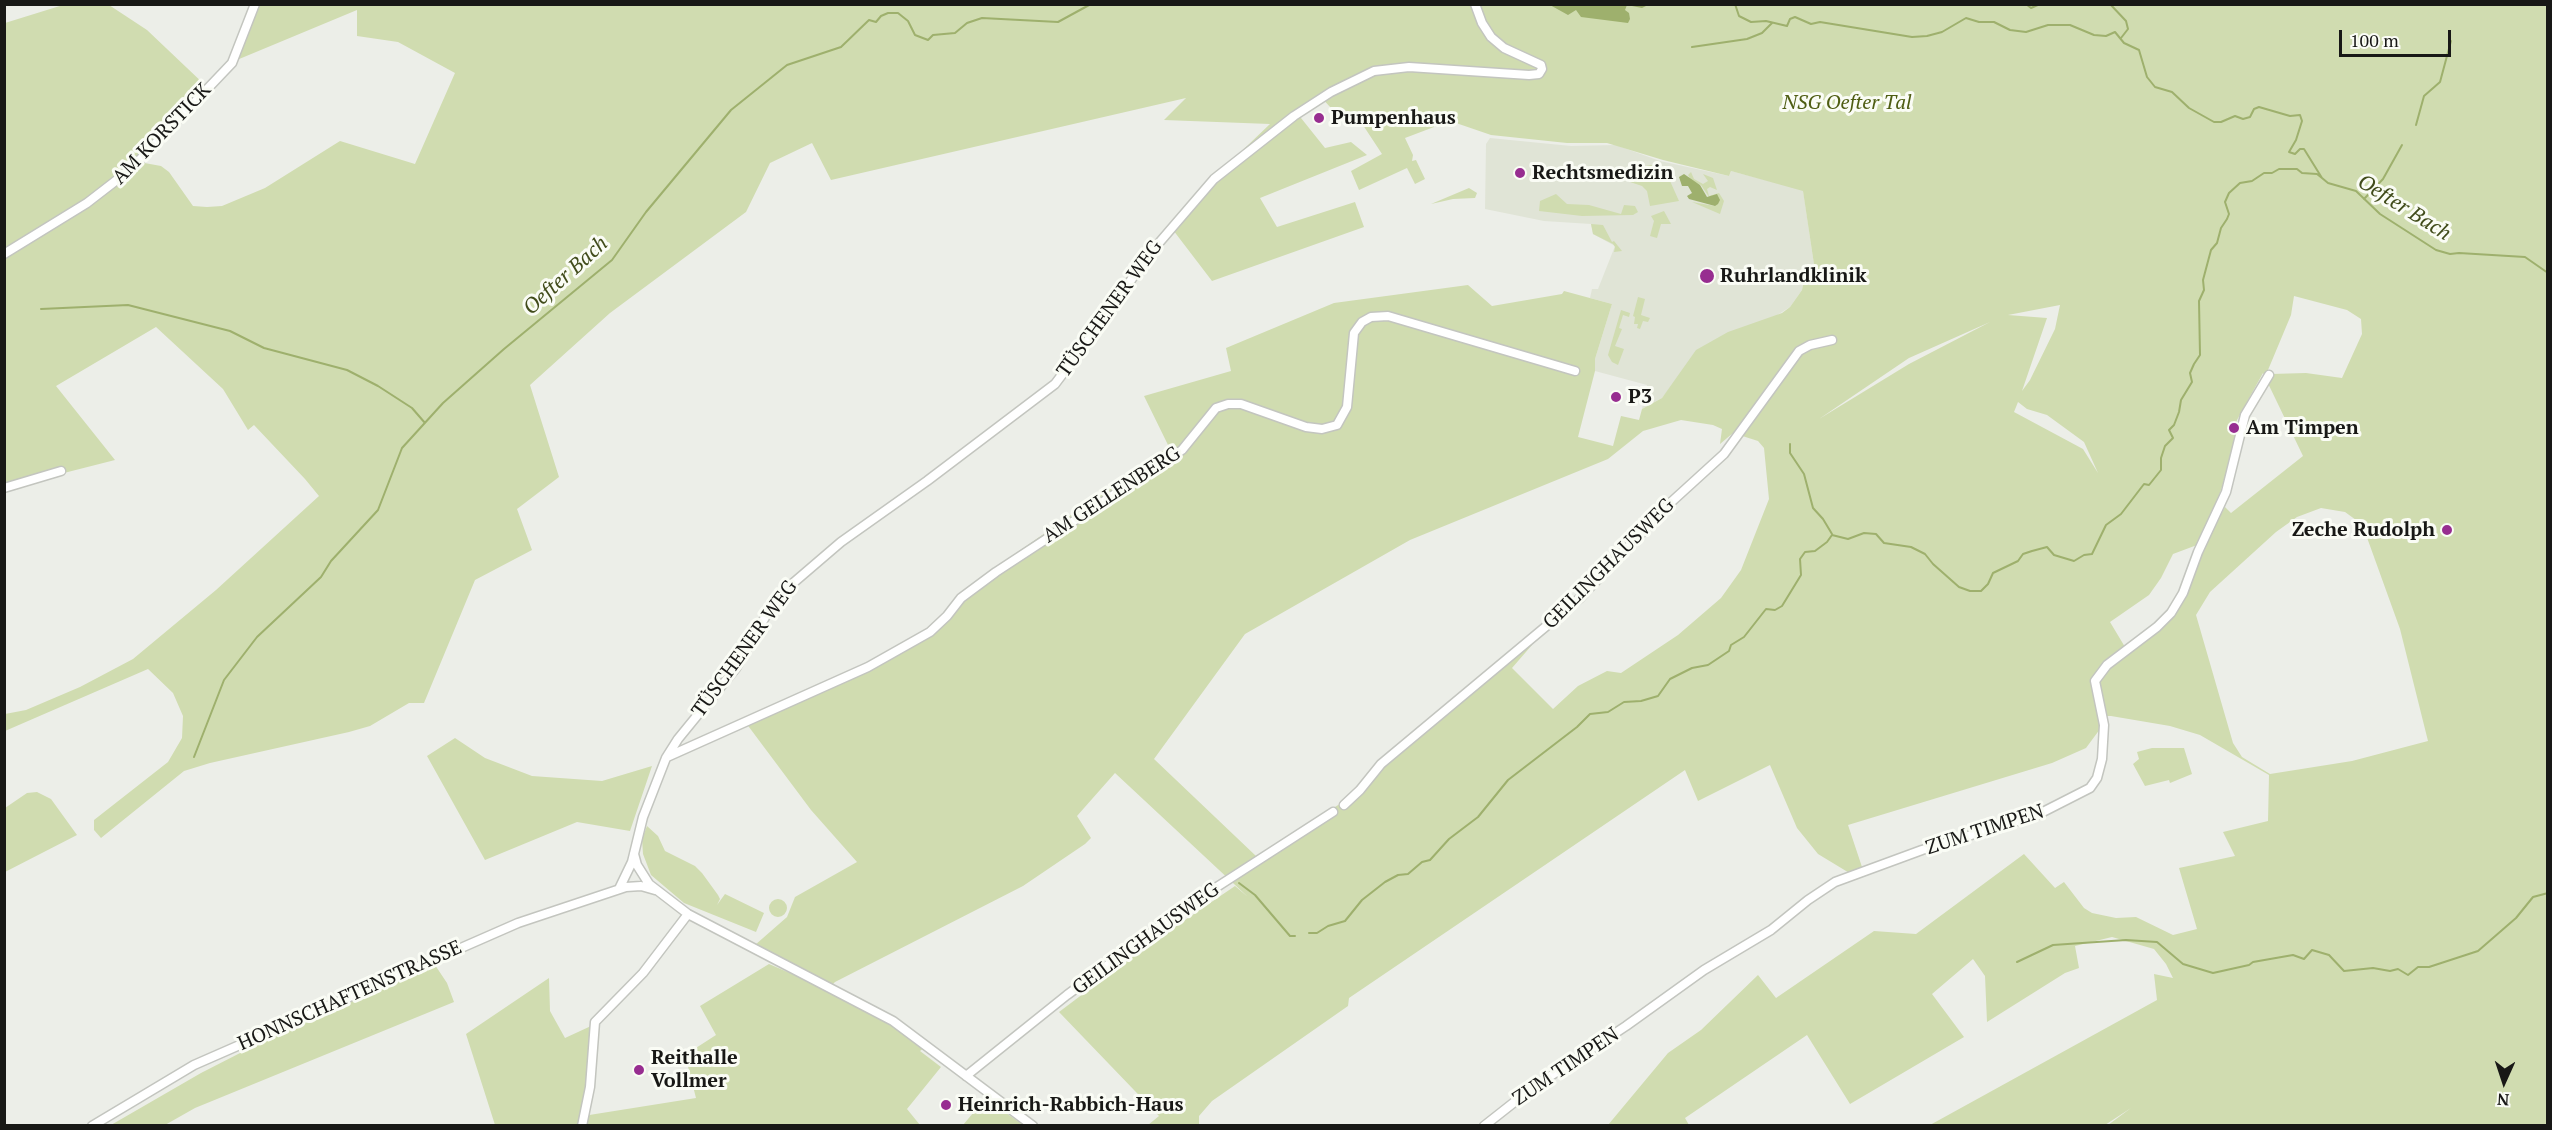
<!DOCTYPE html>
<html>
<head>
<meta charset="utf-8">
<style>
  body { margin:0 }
  #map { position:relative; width:2552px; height:1130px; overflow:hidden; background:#eceee8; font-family:"PT Serif",serif }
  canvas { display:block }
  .frame { position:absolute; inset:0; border:6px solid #181816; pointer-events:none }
  .north { position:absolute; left:2474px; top:1052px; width:60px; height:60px; -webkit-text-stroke:4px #fafcf5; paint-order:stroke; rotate:183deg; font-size:16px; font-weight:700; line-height:24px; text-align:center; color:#181816 }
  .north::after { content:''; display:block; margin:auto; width:21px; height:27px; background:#181816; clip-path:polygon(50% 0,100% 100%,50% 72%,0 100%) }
  .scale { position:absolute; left:2339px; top:30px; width:112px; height:27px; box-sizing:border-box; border:3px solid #181816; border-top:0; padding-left:8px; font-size:18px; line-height:21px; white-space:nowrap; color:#181816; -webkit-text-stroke:4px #fafcf5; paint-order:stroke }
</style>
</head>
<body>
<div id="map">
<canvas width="2552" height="1130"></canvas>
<div class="frame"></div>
<div class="north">N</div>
<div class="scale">100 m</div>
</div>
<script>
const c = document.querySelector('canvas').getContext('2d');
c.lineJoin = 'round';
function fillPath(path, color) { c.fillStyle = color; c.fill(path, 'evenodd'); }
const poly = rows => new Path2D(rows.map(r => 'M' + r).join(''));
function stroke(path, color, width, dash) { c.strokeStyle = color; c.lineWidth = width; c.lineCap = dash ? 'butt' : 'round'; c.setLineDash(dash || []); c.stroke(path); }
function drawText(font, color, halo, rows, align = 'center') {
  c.font = font + ' "PT Serif",serif'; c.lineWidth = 6; c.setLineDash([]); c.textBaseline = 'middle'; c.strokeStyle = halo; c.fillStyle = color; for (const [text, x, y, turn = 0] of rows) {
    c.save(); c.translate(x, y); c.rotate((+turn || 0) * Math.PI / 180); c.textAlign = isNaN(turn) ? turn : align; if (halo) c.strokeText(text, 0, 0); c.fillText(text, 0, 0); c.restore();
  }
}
fillPath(poly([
  [1490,138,1571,146,1616,145,1660,161,1729,176,1731,171,1803,190,1815,271,1804,280,1802,290,1790,307,1680,376,1662,398,1642,409,1647,385,1595,371,1595,359,1612,304,1590,298,1592,289,1598,289,1615,246,1593,234,1591,224,1544,221,1485,209,1486,144]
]), '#e0e4d6');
fillPath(poly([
  [63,5,109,5,147,30,206,86,139,162,161,166,169,172,193,206,207,207,222,206,265,188,340,141,415,164,455,73,398,42,357,36,357,10,232,62,255,5,2547,5,2547,1125,2108,1125,2131,1108,2105,1125,1930,1125,2157,1000,2154,974,2173,978,2166,964,2154,949,2112,937,2075,946,2079,968,2065,973,1987,1022,1985,976,1973,959,1932,994,1964,1037,1850,1104,1807,1035,1685,1118,1689,1125,1608,1125,1668,1053,1701,1030,1758,975,1776,998,1874,931,1916,934,2024,854,2055,888,2064,882,2084,908,2092,913,2116,918,2136,917,2173,935,2197,929,2179,868,2235,856,2223,832,2268,821,2269,775,2200,735,2170,726,2111,716,2104,716,2103,725,2086,748,2052,763,1848,825,1863,870,1851,874,1818,854,1797,828,1770,765,1698,801,1685,770,1349,998,1348,1006,1212,1101,1199,1116,1199,1125,1148,1125,1159,1116,1059,1012,1144,948,1235,886,1248,897,1115,773,1077,816,1091,838,1085,844,1023,886,835,982,830,987,755,945,787,917,795,897,857,862,811,810,746,723,938,629,958,598,996,567,1169,447,1144,396,1231,371,1226,348,1334,303,1468,285,1492,306,1562,294,1564,291,1612,304,1595,359,1595,371,1578,437,1613,446,1621,416,1639,420,1642,409,1662,398,1696,350,1728,332,1782,313,1790,307,1802,290,1804,280,1815,271,1803,191,1731,171,1729,176,1663,160,1607,143,1567,143,1491,135,1456,123,1439,122,1434,123,1434,127,1405,138,1413,155,1412,161,1416,160,1425,179,1415,184,1407,168,1359,190,1351,171,1382,154,1357,116,1341,119,1320,96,1297,113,1325,148,1351,142,1367,155,1260,198,1277,227,1355,202,1364,227,1212,281,1170,226,1202,189,1270,124,1164,120,1186,98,831,180,812,143,770,163,746,212,610,313,530,385,559,477,517,509,532,550,475,580,424,703,409,703,370,726,349,732,210,763,184,771,101,838,94,830,94,820,168,762,182,738,183,716,173,693,148,669,5,731,5,714,26,710,80,687,133,659,216,590,319,496,305,479,254,425,248,430,223,389,156,327,56,386,115,460,5,488,5,23],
  [2294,296,2347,310,2361,319,2362,334,2342,378,2306,373,2271,374,2268,370,2291,315],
  [2060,305,2055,329,2030,380,2022,391,2047,318,2008,315],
  [1990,322,1909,364,1819,419,1909,358],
  [2263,373,2303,456,2231,513,2225,507,2158,630,2125,647,2110,622,2149,595,2161,578,2173,554,2197,545,2212,515,2222,487,2234,443,2237,420],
  [2018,402,2027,409,2047,415,2084,442,2098,473,2083,449,2014,412],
  [1681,420,1713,425,1722,429,1720,444,1733,433,1758,441,1764,448,1769,499,1741,570,1721,598,1678,635,1621,673,1607,671,1578,686,1553,709,1512,668,1532,645,1533,636,1390,754,1351,797,1256,856,1154,759,1245,634,1410,540,1608,459,1643,431],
  [2321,508,2345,512,2356,520,2365,532,2400,629,2428,741,2352,761,2270,774,2242,757,2233,743,2196,615,2210,592,2276,532,2297,517],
  [1651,165,1666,172,1679,201,1650,206,1647,191,1642,186,1630,182,1636,174,1623,170],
  [1691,172,1694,179,1703,184,1708,181,1703,174,1713,178,1717,190,1710,187,1707,189,1709,196,1719,193,1724,201,1720,214,1692,202,1715,206,1701,185,1691,180,1688,175],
  [1469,188,1477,193,1475,198,1453,199,1431,204],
  [1556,194,1567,204,1589,205,1621,214,1624,205,1635,206,1638,212,1633,215,1582,216,1539,211,1540,201],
  [1664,211,1671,224,1661,224,1657,238,1650,236,1654,221,1651,216],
  [1591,224,1603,225,1612,242,1614,241,1622,251,1614,252,1615,247,1613,244,1593,234],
  [1638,297,1645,299,1641,315,1650,318,1648,322,1643,321,1640,329,1637,328,1638,324,1634,324,1635,317,1633,316],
  [1621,310,1630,313,1629,317,1623,315,1619,328,1622,329,1615,346,1624,349,1618,365,1612,362,1608,355],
  [455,738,485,758,532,776,602,781,652,766,630,831,577,822,485,860,427,756],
  [2152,748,2184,748,2192,774,2170,783,2169,780,2145,786,2133,764,2139,759,2137,752],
  [37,792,51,799,77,835,5,872,5,808,27,793],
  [647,826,658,836,665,851,695,866,702,873,718,895,720,899,717,905,725,894,764,913,756,932,684,903,651,875,643,854,642,839],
  '769 908a9 9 0 1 1 18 0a9 9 0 1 1-18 0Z',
  [769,964,862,1004,925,1047,920,1051,941,1067,907,1109,920,1125,495,1125,466,1034,549,978,550,1011,565,1038,591,1026,583,1116,696,1098,685,1055,716,1035,700,1006],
  [435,965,447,983,454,1002,195,1108,165,1125,111,1125,201,1073,289,1028],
  [984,1100,1002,1110,1023,1125,963,1125]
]), '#d0dcb0');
fillPath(poly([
  [1550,5,1648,5,1642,8,1627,5,1625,10,1629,13,1630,19,1628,23,1581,17,1576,10,1568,15],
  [1684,174,1700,185,1707,197,1717,194,1720,200,1718,204,1715,206,1689,199,1687,196,1692,193,1688,186,1682,186,1679,177]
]), '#9eb06d');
stroke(poly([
  [1735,4,1739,16,1751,22,1766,21,1787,26,1790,19,1795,17,1811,24,1820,22,1912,37,1927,36,1942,32,1966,18,1979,22,1994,22,2010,30,2026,32,2048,25,2070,25,2094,35,2106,36,2115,32,2124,43,2139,50,2147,77,2155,87,2172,92,2189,108,2214,122,2221,122,2235,116,2243,119,2250,117,2254,109,2259,107,2290,116,2300,115,2302,121,2296,140,2289,152,2295,154,2300,149,2304,149,2322,178,2328,183,2356,191,2380,214,2436,250,2450,254,2459,253,2525,257,2548,273],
  [2026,4,2031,8,2040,4],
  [2110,4,2126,21,2128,29,2121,38],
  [1692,47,1747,39,1762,33,1772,23],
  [2416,125,2424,96,2440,82,2451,41],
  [2364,199,2383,179,2402,145],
  [41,309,128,305,230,331,264,348,347,370,378,386,412,408,425,423],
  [1790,444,1790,453,1804,474,1813,508,1823,519,1832,534],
  [194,757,224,680,257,637,321,577,331,561,378,510,402,448,443,403,504,349,612,260,646,212,731,110,787,65,841,47,869,20,876,22,881,16,888,13,898,13,908,21,915,35,928,40,933,35,955,33,967,23,982,18,1058,22,1091,4],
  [1239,883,1255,895,1290,936,1295,936],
  [1309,933,1317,933,1328,926,1345,921,1362,900,1385,882,1398,875,1408,874,1422,862,1430,860,1449,839,1478,817,1508,780,1577,727,1590,714,1608,712,1624,702,1641,701,1658,696,1670,679,1692,668,1708,665,1729,651,1731,645,1744,637,1766,609,1775,610,1782,606,1801,575,1800,559,1805,552,1815,551,1827,542,1832,535,1848,539,1864,533,1876,534,1884,543,1911,547,1925,554,1933,564,1959,587,1970,591,1981,591,1988,584,1993,573,2018,561,2023,554,2032,551,2047,547,2054,555,2074,561,2084,555,2092,554,2106,525,2121,514,2144,484,2149,485,2161,470,2161,458,2165,446,2173,438,2169,430,2174,425,2179,412,2181,400,2192,382,2190,373,2194,364,2200,355,2199,301,2204,290,2203,280,2211,250,2217,243,2221,228,2227,219,2229,214,2225,202,2229,193,2240,183,2252,181,2264,173,2272,173,2279,169,2297,169,2302,173,2317,174,2322,178],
  [2017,962,2053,945,2126,940,2157,942,2183,964,2213,973,2249,965,2253,962,2293,955,2304,959,2312,950,2329,955,2344,971,2373,968,2390,971,2398,969,2408,975,2418,967,2429,967,2478,951,2516,918,2533,897,2548,893]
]), '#9eb06d', 2);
const minor = poly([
  [4,254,87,203,131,169,232,63,255,4],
  [4,488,61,471],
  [667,757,868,667,930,632,947,616,961,598,996,572,1182,450,1216,408,1228,404,1241,404,1306,427,1322,429,1337,425,1347,407,1354,333,1362,322,1371,317,1388,316,1575,371],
  [1344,805,1360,790,1381,764,1580,598,1668,505,1724,454,1799,351,1810,345,1832,340],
  [634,854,637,865,649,884,688,914,893,1021,1033,1126],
  [619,889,632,862,643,817,666,758,678,739,736,668,768,612,785,590,841,542,927,481,1055,384,1110,311,1146,258,1214,179,1294,116,1331,92,1374,71,1409,67,1529,75,1539,74,1542,69,1541,65,1504,48,1491,37,1482,23,1475,4],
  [966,1076,1067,995,1192,903,1333,812],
  [92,1126,194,1065,518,923,626,887,641,886,655,890],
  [582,1126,590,1087,595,1022,643,973,688,914],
  [1484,1126,1531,1089,1626,1026,1704,970,1771,930,1808,900,1835,882,1922,850,2037,815,2090,788,2097,778,2102,759,2104,725,2095,681,2107,665,2157,627,2171,613,2183,593,2198,552,2226,492,2245,415,2269,375]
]);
stroke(minor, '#c3c5bf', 11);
stroke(minor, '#fff', 8);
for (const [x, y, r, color] of [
  [1319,118,6,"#972d90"],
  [1520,173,6,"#972d90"],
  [1707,276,8,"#972d90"],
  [1616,397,6,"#972d90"],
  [2234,428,6,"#972d90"],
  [2447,530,6,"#972d90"],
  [639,1070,6,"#972d90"],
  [946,1105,6,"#972d90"]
]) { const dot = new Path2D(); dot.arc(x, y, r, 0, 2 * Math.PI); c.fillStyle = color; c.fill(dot); stroke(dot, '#fafcf5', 2); }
drawText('italic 20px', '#4e5d12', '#fafcf5', [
  ["NSG Oefter Tal",1847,103]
]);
drawText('bold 20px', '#181816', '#fafcf5', [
  ["Pumpenhaus",1331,118],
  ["Rechtsmedizin",1532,173],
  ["Ruhrlandklinik",1720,276],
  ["P3",1628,397],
  ["Am Timpen",2246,428],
  ["Zeche Rudolph",2435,530,"right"],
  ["Reithalle",651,1058],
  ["Vollmer",651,1081],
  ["Heinrich-Rabbich-Haus",958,1105]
], 'left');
drawText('20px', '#181816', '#fafcf5', [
  ["AM KORSTICK",162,134,-46],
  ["TÜSCHENER WEG",1110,309,-54],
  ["AM GELLENBERG",1112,495,-33],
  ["GEILINGHAUSWEG",1609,564,-45],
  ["TÜSCHENER WEG",745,649,-54],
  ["ZUM TIMPEN",1985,830,-18],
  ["GEILINGHAUSWEG",1146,939,-36],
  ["HONNSCHAFTENSTRASSE",350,996,-24],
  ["ZUM TIMPEN",1566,1067,-34]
]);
drawText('italic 21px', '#414c1b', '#fafcf5', [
  ["Oefter Bach",2404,208,32],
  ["Oefter Bach",566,276,-42]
]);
</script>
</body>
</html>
